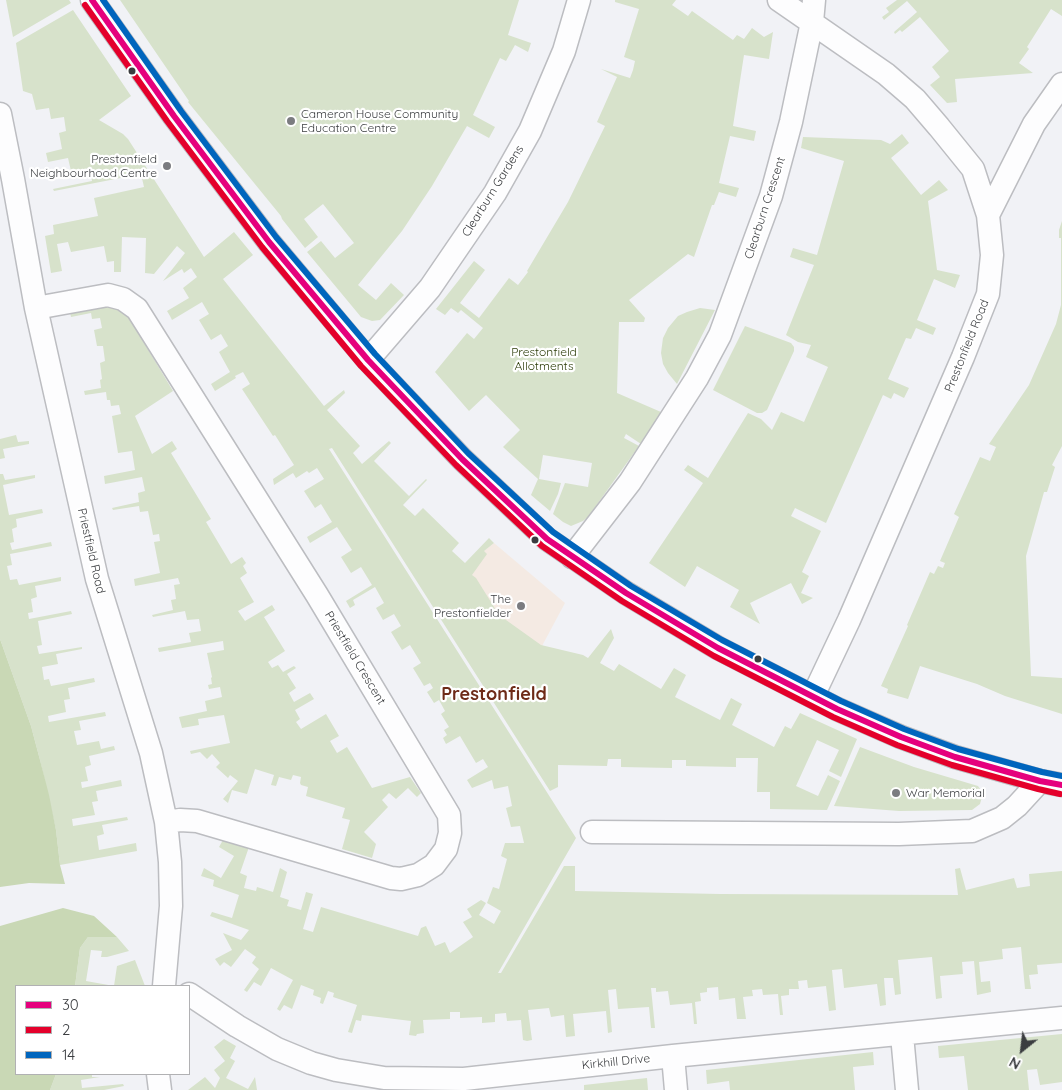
<!DOCTYPE html>
<html>
<head>
<meta charset="utf-8">
<style>
  body { margin:0 }
  #map { position:relative; width:1062px; height:1090px; overflow:hidden; background:#f1f2f6; font-family:Quicksand,sans-serif }
  canvas { display:block }
  .legend { position:absolute; left:15px; top:985px; width:175px; height:90px; box-sizing:border-box; background:#fff; border:1px solid #b1b1b3; margin:0; padding:6px 9px; list-style:none; font-size:15px; color:#3b3d40 }
  .legend li { display:flex; align-items:center; gap:10px; height:25px }
  .legend b { width:25px; border:1px solid #b1b1b3 }
  .north { position:absolute; left:997px; top:1025px; width:50px; height:50px; -webkit-text-stroke:4px #fff; paint-order:stroke; rotate:209deg; font-size:14px; font-weight:700; line-height:20px; text-align:center; color:#3b3d40 }
  .north::after { content:''; display:block; margin:auto; width:18px; height:22px; background:#3b3d40; clip-path:polygon(50% 0,100% 100%,50% 72%,0 100%) }
</style>
</head>
<body>
<div id="map">
<canvas width="1062" height="1090"></canvas>
<ul class="legend">
<li><b style="height:6px;background:#e5007d"></b>30</li>
<li><b style="height:6px;background:#e4002b"></b>2</li>
<li><b style="height:6px;background:#0065bd"></b>14</li>
</ul>
<div class="north">N</div>
</div>
<script>
const c = document.querySelector('canvas').getContext('2d');
c.lineJoin = 'round';
function fillPath(path, color) { c.fillStyle = color; c.fill(path, 'evenodd'); }
const poly = rows => new Path2D(rows.map(r => 'M' + r).join(''));
function stroke(path, color, width, dash) { c.strokeStyle = color; c.lineWidth = width; c.lineCap = dash ? 'butt' : 'round'; c.setLineDash(dash || []); c.stroke(path); }
function drawText(font, color, halo, rows, align = 'center') {
  c.font = font + ' Quicksand,sans-serif'; c.lineWidth = 4.5; c.setLineDash([]); c.textBaseline = 'middle'; c.strokeStyle = halo; c.fillStyle = color; for (const [text, x, y, turn = 0] of rows) {
    c.save(); c.translate(x, y); c.rotate((+turn || 0) * Math.PI / 180); c.textAlign = isNaN(turn) ? turn : align; if (halo) c.strokeText(text, 0, 0); c.fillText(text, 0, 0); c.restore();
  }
}
fillPath(poly([
  [494,543,565,603,527,674,450,576]
]), '#f4eae3');
fillPath(poly([
  [6,0,69,0,71,3,13,37],
  [120,0,519,0,508,35,531,43,528,52,515,45,506,61,500,58,473,115,495,127,489,138,467,126,432,186,402,231,358,285,376,300,391,283,404,295,380,320,372,321,361,317,307,252,321,241,335,258,354,243,323,204,304,219,318,237,305,248,282,219,281,216,188,102,189,101],
  [615,0,676,0,672,5,688,16,692,11,733,40,737,35,744,39,752,28,764,37,773,32,769,59,744,55,733,126,756,131,754,141,730,136,719,183,739,188,736,197,719,192,714,205,712,205,694,257,688,254,629,300,645,318,644,322,619,322,617,393,661,412,641,444,626,434,624,438,639,446,588,517,583,521,571,526,563,522,553,514,565,483,588,487,592,463,543,455,539,479,561,483,558,494,550,511,531,495,538,479,503,447,520,430,486,395,469,411,435,372,467,333,474,339,483,328,461,310,458,313,451,308,445,315,436,309,474,261,485,270,460,303,479,318,509,278,518,285,528,272,527,271,568,202,605,126,597,122,617,77,601,69,630,78,633,70,635,61,624,57,639,9,615,2],
  [897,0,1062,0,1062,16,1051,9,1027,47,1029,49,1019,63,1033,73,955,79,957,102,947,103,930,85,940,77,932,67,949,51,920,17,902,32,900,30,895,34,894,32,917,12,907,1,884,20,882,17,889,12,886,8],
  [73,10,131,96,99,120,123,134,128,139,204,257,234,232,253,255,223,279,324,406,344,390,345,393,327,410,360,446,353,453,362,464,389,441,391,443,374,461,409,496,426,479,427,480,403,505,415,516,423,508,459,543,452,551,465,563,489,538,494,543,484,551,487,554,472,575,476,578,499,615,541,645,583,655,588,658,611,629,614,638,600,663,614,671,619,664,661,689,674,668,686,675,675,697,720,720,731,698,742,704,732,725,774,747,785,726,791,729,800,713,857,739,841,777,829,771,839,750,817,740,796,786,818,796,828,775,840,781,827,810,770,809,770,792,757,792,758,758,736,758,736,767,686,766,686,760,672,760,672,768,621,767,621,759,608,759,607,766,558,765,558,787,550,791,332,448,329,449,576,838,498,973,501,973,564,866,575,866,575,891,720,894,958,895,955,869,960,868,966,890,1014,878,1017,888,1030,886,1029,874,1062,871,1062,963,1037,965,1038,974,1029,975,1031,989,1025,989,1021,947,1002,949,1003,959,979,962,981,982,990,981,991,992,977,995,974,961,962,962,963,974,940,976,942,998,936,999,932,957,898,960,901,994,895,995,893,978,884,978,886,1005,880,1006,877,984,844,988,842,969,832,970,836,1010,829,1011,826,986,808,988,807,980,798,981,799,989,789,989,789,995,781,996,783,1015,780,1015,778,994,763,995,762,989,752,990,753,996,743,997,746,1019,737,1019,735,998,719,1000,718,987,707,988,707,992,700,993,701,1001,695,1002,697,1024,694,1024,692,1003,670,1005,668,991,656,992,656,988,651,988,655,1028,651,1028,649,1007,618,1009,616,989,608,990,612,1032,608,1033,606,1011,573,1014,575,1036,566,1037,564,1015,551,1017,549,1008,528,1010,532,1040,527,1041,523,1040,521,1020,507,1021,506,1013,495,1014,495,1022,482,1023,482,1017,460,1018,460,1012,450,1012,450,1019,423,1020,424,1033,417,1034,416,1036,409,1035,411,1021,362,1015,361,1021,356,1020,352,1033,348,1032,357,1005,333,997,334,993,328,991,323,1004,320,1003,321,998,313,995,314,990,301,985,292,1009,284,1005,280,1011,277,1009,293,980,271,968,261,986,254,982,247,992,244,990,259,969,252,963,256,957,245,949,231,967,224,962,220,966,215,959,232,950,223,933,241,940,249,930,210,916,212,912,232,918,239,895,213,886,214,880,201,876,204,868,221,878,234,856,219,847,223,840,249,847,240,873,247,876,244,888,256,891,257,887,273,892,280,868,287,872,280,897,289,900,287,906,301,910,306,892,313,894,303,929,313,932,321,907,418,936,421,928,426,926,435,946,445,942,450,953,473,937,463,922,472,917,467,909,481,900,486,903,479,915,494,924,501,911,487,903,493,887,499,889,507,859,501,856,505,843,524,843,520,826,511,827,506,808,512,806,508,786,494,789,492,780,472,788,467,780,488,767,483,759,476,763,460,736,446,744,443,738,447,735,444,730,449,727,441,714,445,711,439,700,434,703,427,692,433,688,430,683,424,686,413,668,421,663,410,645,402,650,391,632,401,626,394,614,383,620,376,608,384,603,375,587,353,600,355,605,350,608,346,601,372,585,361,567,351,573,341,557,352,550,337,527,310,543,307,537,332,522,321,504,315,508,304,491,324,479,317,468,309,473,307,471,296,478,293,473,274,485,273,479,294,465,275,435,273,436,242,389,250,384,243,372,235,376,236,378,215,391,211,384,230,372,219,352,228,346,221,334,211,340,199,320,209,314,202,302,172,320,170,316,167,311,189,298,183,288,197,277,191,268,184,273,182,269,163,281,185,253,177,246,154,274,145,273,146,238,122,237,121,272,114,272,114,261,107,262,104,246,71,252,68,242,57,244,62,271,51,273,45,236,54,234,53,225,98,216,94,198,144,187,141,174,54,191,53,189,92,181,90,168,71,171,68,158,48,162,46,153,62,149,59,133,66,131,64,117,51,119,49,108,36,110,32,94,23,91,16,43],
  [902,134,909,143,891,158,921,195,939,180,948,190,928,201,937,270,960,275,955,288,934,279,917,320,936,328,933,335,916,328,911,339,906,338,888,379,909,388,904,398,894,393,891,399,883,395,826,523,795,508,791,516,821,531,802,572,809,576,801,593,813,598,802,604,791,583,750,603,760,624,730,607,739,590,697,566,685,587,649,563,703,483,684,470,688,465,708,478,748,413,761,419,772,430,781,412,804,422,828,367,806,357,811,345,798,342,786,335,814,265,790,257,793,248,817,255,844,161,801,148,803,137,881,140,890,144],
  [1062,221,1062,446,1052,465,1055,467,1047,492,1044,492,1026,556,1031,676,1062,678,1062,714,1005,696,977,684,920,666,908,699,887,693,888,689,881,686,908,626,907,625,930,572,934,574,938,566,943,568,945,563,940,561,959,517,954,514,980,457,990,461,996,447,989,444,1029,385,1056,324,1061,305,1061,238,1059,238,1059,230],
  [107,305,122,311,128,316,173,391,135,416,152,454,172,441,177,449,171,453,211,519,206,522,231,564,242,557,246,563,243,566,247,573,240,578,254,602,238,611,245,621,272,605,275,610,264,617,285,651,268,662,272,668,278,665,283,672,294,666,296,668,287,674,296,688,289,693,294,702,310,693,314,699,295,710,300,719,296,722,301,729,326,714,339,736,330,741,337,753,347,747,372,788,410,777,421,793,417,797,408,788,396,799,389,793,382,800,388,807,364,832,376,844,372,858,342,849,350,820,342,818,345,808,306,796,308,787,301,785,300,783,301,777,293,775,291,780,279,777,276,786,271,785,274,775,255,769,247,794,232,790,228,803,223,799,238,781,230,775,228,778,216,767,220,763,212,754,207,759,200,752,191,754,190,751,230,743,224,715,198,719,199,725,182,728,179,717,207,711,205,701,222,697,220,687,209,689,208,685,212,684,211,678,212,677,207,653,224,650,223,641,159,652,158,648,191,642,189,633,201,631,199,619,187,620,185,611,153,617,152,615,173,610,171,600,176,599,174,585,180,584,178,578,135,586,134,579,160,573,154,542,160,541,159,534,153,535,148,511,140,512,139,506,113,510,112,508,139,502,138,493,145,491,142,477,105,484,104,476,135,470,132,451,118,453,112,416,121,414,119,405,111,406,110,400,107,400,106,392,85,395,84,391,101,388,100,380,102,379,100,363,105,361,103,346,97,346,94,330,102,328,100,318,92,319,91,313,71,317,70,312],
  [700,308,715,310,677,384,668,373,663,364,661,353,663,338,668,328,678,316,687,312],
  [745,326,791,343,794,347,794,351,767,410,762,413,757,413,713,390],
  [16,435,18,442,29,441,29,444,3,449,5,458,0,459,0,439],
  [0,474,3,474,5,480,35,475,35,478,3,485,9,515,42,509,43,513,16,519,17,527,12,529,14,542,10,543,12,550,51,542,52,546,10,554,12,565,7,566,10,580,17,579,19,585,61,577,61,581,35,586,37,597,31,599,33,612,28,613,29,619,71,611,72,614,38,621,42,645,37,646,39,654,82,647,82,649,56,654,58,664,42,667,44,680,49,679,51,686,94,678,95,682,68,688,70,699,64,700,66,712,48,716,49,722,105,712,106,716,79,721,81,730,74,731,77,745,99,741,101,749,114,746,115,750,89,756,91,765,85,767,88,781,81,782,82,788,121,780,122,786,96,791,98,801,92,802,95,815,72,819,73,826,127,817,128,820,102,825,104,834,97,836,99,850,136,843,137,851,60,865,56,830,40,760,31,726,0,639],
  [860,747,914,767,978,786,983,793,980,804,972,810,899,811,834,806],
  [88,937,117,937,129,951,107,957,101,957,102,951,91,950,86,981,114,986,117,966,135,960,145,986,75,986,80,948],
  [1062,1034,1062,1082,1040,1085,1037,1069,1027,1070,1029,1090,968,1090,964,1056,939,1058,938,1046],
  [224,1039,236,1046,230,1058,235,1061,226,1078,248,1089,255,1077,257,1090,188,1090,205,1077,215,1088,220,1078,214,1070,225,1061,214,1047],
  [873,1052,874,1065,853,1067,855,1090,730,1090,729,1081,707,1084,706,1070],
  [56,1074,92,1074,92,1077,100,1077,81,1080,82,1088,123,1084,124,1086,104,1090,50,1090],
  [647,1078,648,1090,584,1090,584,1085]
]), '#d7e2cb');
fillPath(poly([
  [0,639,31,726,40,760,49,795,56,830,60,865,65,884,29,883,0,887],
  [63,908,94,916,117,937,88,937,80,948,75,986,16,986,16,1074,56,1074,50,1090,0,1090,0,926]
]), '#c9d8b5');
const minor = poly([
  [92,0,174,116,269,242,368,360,462,459,547,539,626,593,718,648,837,709,901,737,955,757,1040,781,1062,785],
  [779,0,886,74,915,99,939,127,973,169,988,215,992,255,988,294,963,357,849,620,813,696],
  [0,114,13,179,36,308,97,579,151,753,166,822,170,862,171,906,164,986],
  [988,215,1034,124,1062,84],
  [36,308,108,295,123,299,137,309,317,595,449,815,450,833,446,849,434,865,418,875,401,879,391,878,197,821,180,820,166,822],
  [368,360,430,288,495,193,530,131,564,51,579,0],
  [572,557,630,482,697,378,720,335,771,196,791,122,812,22,814,0],
  [592,832,899,834,972,831,1002,818,1017,806,1040,781],
  [189,994,237,1026,277,1049,311,1063,336,1070,384,1078,464,1079,673,1056,1062,1018],
  [902,1035,907,1090],
  [673,1056,676,1090],
  [158,1074,160,1090]
]);
stroke(minor, '#bcbdc1', 25);
stroke(minor, '#fdfdfe', 22);
stroke(poly([
  [92,0,174,116,269,242,368,360,462,459,547,539,626,593,718,648,837,709,901,737,955,757,1040,781,1062,785]
]), '#e5007d', 6);
stroke(poly([
  [85,5,167,121,262,247,361,366,456,465,542,546,622,601,714,656,833,717,897,745,952,765,1038,789,1060,794]
]), '#e4002b', 6);
stroke(poly([
  [103,0,181,111,276,237,375,354,468,453,553,532,631,586,722,640,841,701,904,729,958,749,1042,772,1062,776]
]), '#0065bd', 6);
for (const [x, y, r, color] of [
  [132,71,4.5,"#3b3d40"],
  [291,121,5,"#7b7c80"],
  [167,166,5,"#7b7c80"],
  [535,540,4.5,"#3b3d40"],
  [521,606,5,"#7b7c80"],
  [758,659,4.5,"#3b3d40"],
  [896,793,5,"#7b7c80"]
]) { const dot = new Path2D(); dot.arc(x, y, r, 0, 2 * Math.PI); c.fillStyle = color; c.fill(dot); stroke(dot, '#fff', 2); }
drawText('12px', '#3b3d40', '#fff', [
  ["Cameron House Community",301,114],
  ["Education Centre",301,128],
  ["Prestonfield",157,159,"right"],
  ["Neighbourhood Centre",157,173,"right"],
  ["The",511,599,"right"],
  ["Prestonfielder",511,613,"right"],
  ["War Memorial",906,793]
], 'left');
drawText('12px', '#3b3d40', '#fff', [
  ["Clearburn Gardens",493,191,-58],
  ["Clearburn Crescent",765,208,-72],
  ["Prestonfield Road",967,346,-68],
  ["Priestfield Road",91,551,77],
  ["Priestfield Crescent",355,658,59],
  ["Kirkhill Drive",616,1062,-6]
]);
drawText('12px', '#2d3d0a', '#fff', [
  ["Prestonfield",544,352],
  ["Allotments",544,366]
]);
drawText('bold 18px', '#6e2b18', '#fff', [
  ["Prestonfield",494,695]
]);
</script>
</body>
</html>
